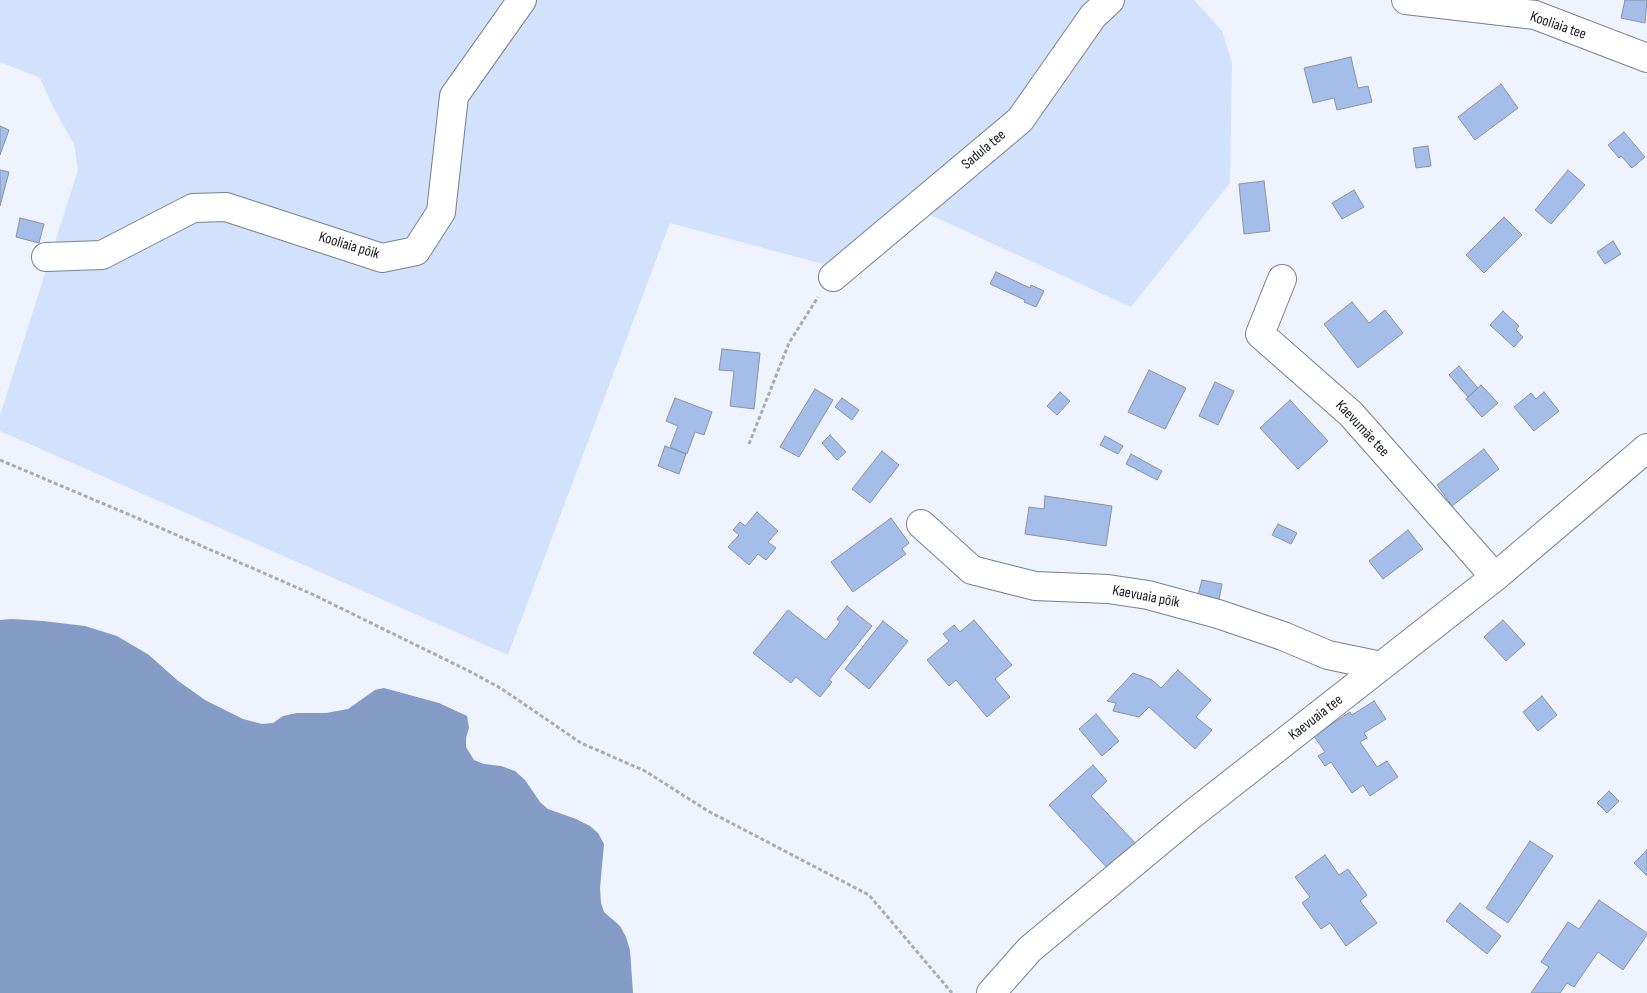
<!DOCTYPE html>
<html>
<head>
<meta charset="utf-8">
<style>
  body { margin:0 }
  canvas { display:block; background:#eef3fd }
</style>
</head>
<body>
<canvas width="1647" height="993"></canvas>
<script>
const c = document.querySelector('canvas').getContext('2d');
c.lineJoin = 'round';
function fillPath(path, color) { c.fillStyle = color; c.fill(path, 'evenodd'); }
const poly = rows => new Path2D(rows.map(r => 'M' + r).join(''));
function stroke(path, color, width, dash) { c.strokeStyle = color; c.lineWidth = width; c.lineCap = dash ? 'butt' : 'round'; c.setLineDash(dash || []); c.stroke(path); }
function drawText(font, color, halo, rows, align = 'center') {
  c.font = font + ' "Sofia Sans Condensed",sans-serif'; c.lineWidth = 5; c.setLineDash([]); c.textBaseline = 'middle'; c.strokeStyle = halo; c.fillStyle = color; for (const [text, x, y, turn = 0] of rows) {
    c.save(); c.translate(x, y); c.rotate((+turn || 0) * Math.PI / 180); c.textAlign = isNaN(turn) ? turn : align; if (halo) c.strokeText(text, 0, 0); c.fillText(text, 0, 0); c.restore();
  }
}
fillPath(poly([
  [0,0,1194,0,1222,31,1232,63,1230,183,1131,307,902,202,827,265,670,223,508,655,0,431,0,415,78,170,74,144,53,107,40,78,0,62]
]), '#d2e2fc');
fillPath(poly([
  [12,619,43,621,85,626,117,636,149,655,177,680,205,700,243,719,262,724,273,723,283,716,297,713,326,713,348,709,375,690,384,688,439,703,467,716,469,728,466,738,466,747,474,760,484,764,501,766,515,771,525,780,540,802,548,809,576,819,590,826,598,833,604,844,600,888,601,903,604,912,620,926,626,937,630,950,633,993,0,993,0,620]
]), '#849bc5');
const building = poly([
  [1625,0,1647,0,1645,23,1621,18,1625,0],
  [1351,57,1358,88,1368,86,1372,102,1337,110,1334,98,1313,103,1304,68,1351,57],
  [1501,84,1518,108,1475,140,1458,117,1501,84],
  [0,126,9,130,0,155,0,126],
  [1624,132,1645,157,1632,168,1621,156,1619,158,1608,145,1624,132],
  [1428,146,1431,166,1416,168,1413,148,1428,146],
  [0,170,9,172,0,206,0,170],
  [1568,170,1585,185,1551,224,1535,210,1568,170],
  [1264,181,1270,231,1244,234,1239,184,1264,181],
  [1354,190,1364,207,1342,219,1332,203,1354,190],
  [1504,217,1522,235,1484,273,1466,255,1504,217],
  [20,218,44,224,39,243,16,237,20,218],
  [1613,241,1621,254,1605,264,1597,252,1613,241],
  [996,272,1030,288,1031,285,1044,291,1036,307,1024,302,1025,300,990,284,996,272],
  [1352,302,1369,323,1385,310,1403,333,1358,368,1324,324,1352,302],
  [1503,311,1519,326,1516,330,1523,337,1514,347,1490,325,1503,311],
  [722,349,760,353,754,409,730,406,734,371,719,370,722,349],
  [1459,366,1478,388,1468,397,1449,375,1459,366],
  [1149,370,1186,388,1165,429,1128,412,1149,370],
  [1215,382,1234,391,1218,425,1199,416,1215,382],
  [1481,385,1498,403,1482,417,1466,399,1481,385],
  [815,389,833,400,799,457,780,447,815,389],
  [1060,392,1070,401,1057,415,1047,406,1060,392],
  [1544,392,1559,411,1534,431,1514,407,1531,393,1536,399,1544,392],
  [675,398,712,412,704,435,695,432,687,454,670,447,678,426,666,421,675,398],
  [842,398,859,410,852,420,835,407,842,398],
  [1290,400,1328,441,1298,469,1260,428,1290,400],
  [830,435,846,452,837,460,822,443,830,435],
  [1105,436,1123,446,1118,454,1100,445,1105,436],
  [665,446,686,454,679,474,658,466,665,446],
  [1484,449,1499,469,1452,506,1437,485,1484,449],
  [882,451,899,465,870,503,852,489,882,451],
  [1131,454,1162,471,1157,480,1126,464,1131,454],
  [1045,496,1112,506,1106,546,1025,534,1029,507,1044,509,1045,496],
  [757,512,778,531,768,542,776,548,766,560,758,554,749,565,728,547,739,535,733,530,740,522,745,526,757,512],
  [891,518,909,543,902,549,906,554,853,592,831,562,891,518],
  [1278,524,1297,533,1291,544,1272,535,1278,524],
  [1408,530,1423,549,1383,579,1369,561,1408,530],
  [1202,580,1222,584,1219,600,1198,595,1202,580],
  [847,606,872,626,829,680,832,682,820,697,796,677,791,683,753,653,788,610,826,640,840,622,837,619,847,606],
  [974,620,1012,665,995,679,1010,697,987,717,956,680,949,686,927,660,949,641,943,634,954,625,960,632,974,620],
  [1503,620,1525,644,1506,661,1484,637,1503,620],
  [883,621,908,641,869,689,845,669,883,621],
  [1178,670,1211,700,1196,717,1212,730,1195,749,1149,707,1139,717,1113,711,1116,703,1107,701,1133,673,1152,680,1161,688,1178,670],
  [1542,696,1557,715,1538,731,1523,712,1542,696],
  [1374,701,1386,719,1364,733,1367,738,1360,742,1377,767,1387,761,1398,777,1370,796,1363,785,1352,793,1331,762,1325,766,1318,756,1325,752,1314,736,1350,712,1352,715,1374,701],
  [1096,714,1119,741,1102,756,1079,729,1096,714],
  [1093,765,1107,781,1091,796,1138,846,1110,871,1049,805,1093,765],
  [1609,791,1619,801,1607,813,1597,803,1609,791],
  [1530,841,1553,856,1508,923,1486,908,1530,841],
  [1647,850,1647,876,1634,863,1647,850],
  [1325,855,1339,875,1348,869,1367,895,1360,901,1377,923,1346,946,1330,923,1321,929,1302,903,1310,897,1295,877,1325,855],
  [1599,900,1647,933,1647,935,1623,970,1598,952,1574,987,1567,983,1560,993,1531,993,1549,967,1541,962,1568,922,1579,929,1599,900],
  [1460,903,1501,936,1487,954,1446,921,1460,903]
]);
fillPath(building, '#a4bde9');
stroke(building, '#8a93a2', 1);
const minor = poly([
  [1406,0,1535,15,1647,58],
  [46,257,102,255,193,208,226,207,382,258,416,251,441,212,454,96,522,0],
  [833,277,1020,120,1093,16,1110,0],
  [1282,279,1260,334,1351,414,1495,577],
  [921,524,972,570,1035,586,1108,589,1148,595,1218,614,1283,636,1328,655,1381,666],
  [991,993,1030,949,1190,816,1495,577,1647,448]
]);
stroke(minor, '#798190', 30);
stroke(poly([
  [749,444,789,343,818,297],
  [0,460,156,526,314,595,473,673,502,689,581,743,645,771,708,811,869,895,952,993]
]), '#a8adb5', 3, [4, 2.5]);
stroke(minor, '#fff', 28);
drawText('15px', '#16191f', '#fff', [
  ["Kooliaia tee",1558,26,19],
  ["Sadula tee",984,150,-40],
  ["Kooliaia põik",349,246,17],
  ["Kaevumäe tee",1362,429,47],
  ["Kaevuaia põik",1146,597,11],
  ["Kaevuaia tee",1316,718,-38]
]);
</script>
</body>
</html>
